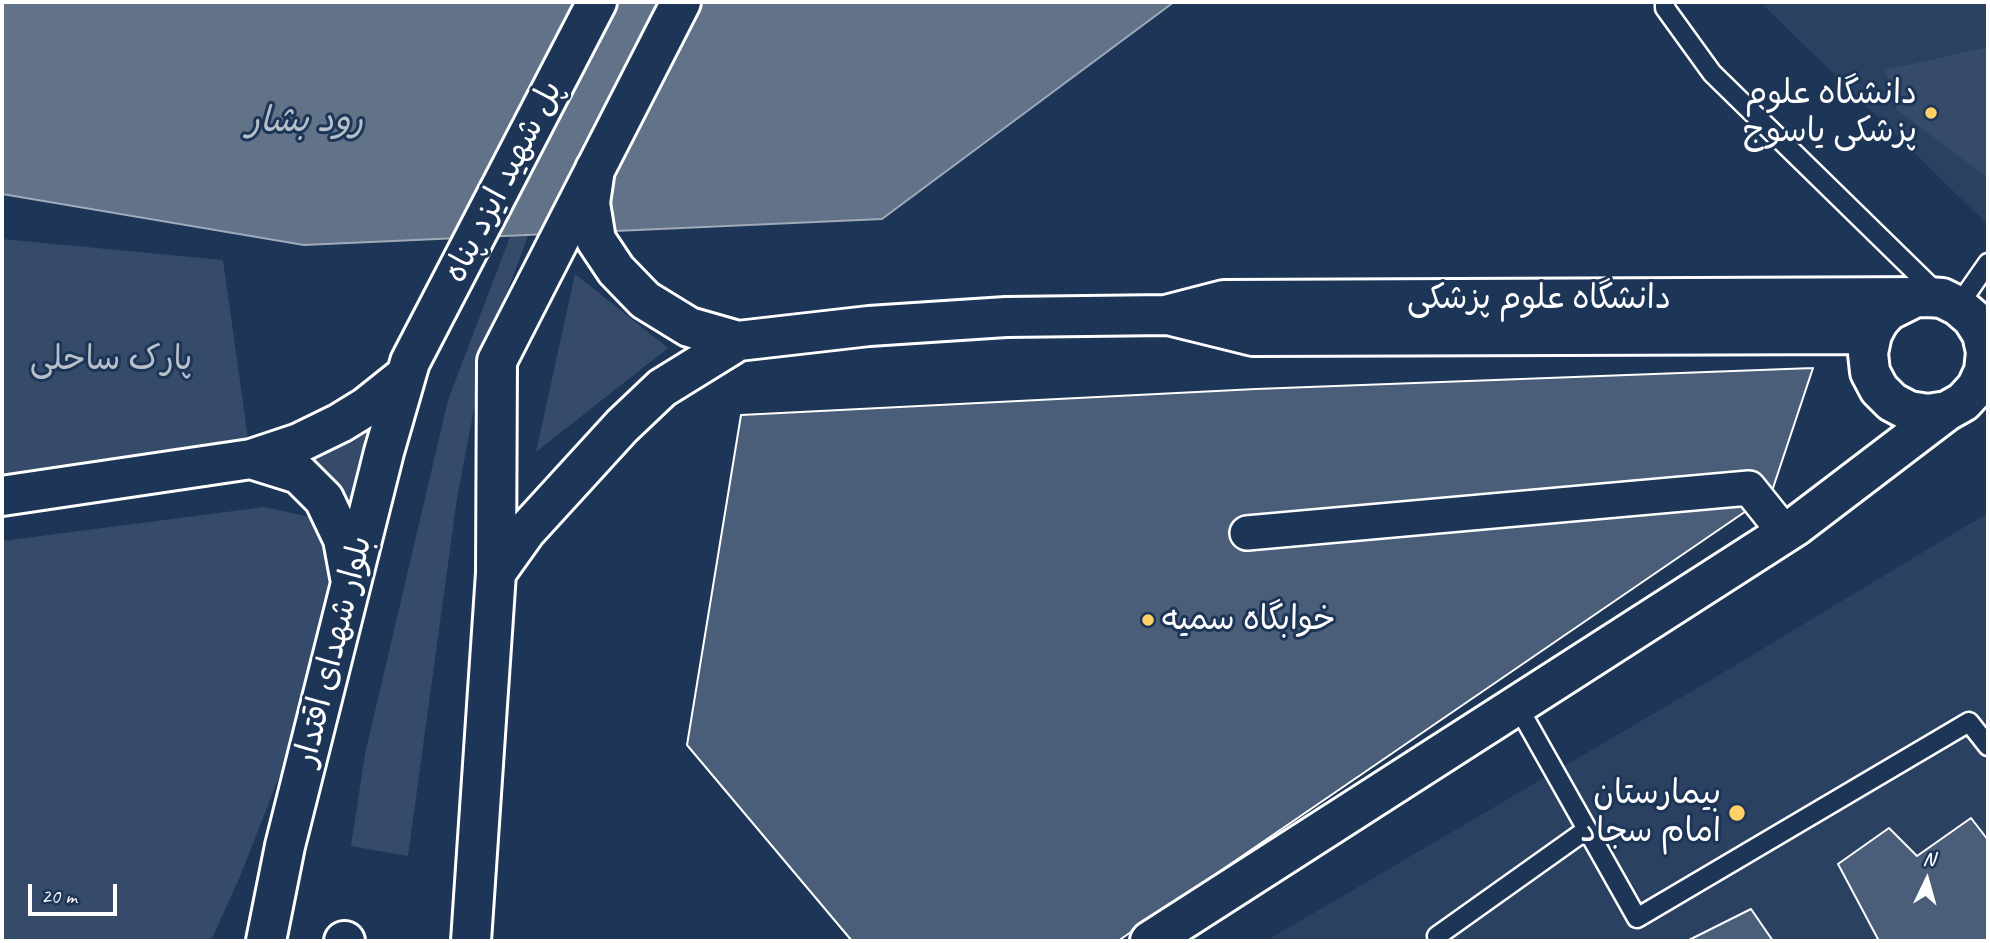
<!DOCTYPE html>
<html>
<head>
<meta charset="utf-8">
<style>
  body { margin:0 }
  #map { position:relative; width:1990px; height:943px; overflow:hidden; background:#1d3557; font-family:Caveat,sans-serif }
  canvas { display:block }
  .frame { position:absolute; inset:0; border:4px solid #fff; pointer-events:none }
  .north { position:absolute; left:1892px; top:845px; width:70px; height:70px; -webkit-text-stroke:5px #1d3557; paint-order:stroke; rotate:5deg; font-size:19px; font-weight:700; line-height:28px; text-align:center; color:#fff }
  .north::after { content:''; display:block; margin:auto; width:24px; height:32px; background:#fff; clip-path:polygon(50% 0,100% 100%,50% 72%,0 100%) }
  .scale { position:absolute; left:28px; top:884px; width:89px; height:32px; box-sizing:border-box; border:4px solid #fff; border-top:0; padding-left:9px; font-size:21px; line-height:24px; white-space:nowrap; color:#fff; -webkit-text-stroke:5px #1d3557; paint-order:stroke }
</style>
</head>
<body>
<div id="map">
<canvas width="1990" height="943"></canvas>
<div class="frame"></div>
<div class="north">N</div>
<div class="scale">20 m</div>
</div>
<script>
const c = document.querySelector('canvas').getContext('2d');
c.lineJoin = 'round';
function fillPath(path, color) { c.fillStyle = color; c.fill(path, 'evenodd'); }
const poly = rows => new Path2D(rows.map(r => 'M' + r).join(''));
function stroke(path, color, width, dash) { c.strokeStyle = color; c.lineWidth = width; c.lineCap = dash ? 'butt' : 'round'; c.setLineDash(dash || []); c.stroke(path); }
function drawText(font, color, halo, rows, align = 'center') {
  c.font = font + ' Caveat,"Playpen Sans Arabic",sans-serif'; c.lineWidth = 6; c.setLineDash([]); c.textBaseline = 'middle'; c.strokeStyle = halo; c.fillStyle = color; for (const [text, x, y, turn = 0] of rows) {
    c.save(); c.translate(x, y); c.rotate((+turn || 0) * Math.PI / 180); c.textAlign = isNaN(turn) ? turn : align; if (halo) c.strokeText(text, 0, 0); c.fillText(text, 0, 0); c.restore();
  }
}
fillPath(poly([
  [1760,2,1988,2,1988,225],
  [1988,513,1988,941,1266,941,1704,684]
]), '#2a4161');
fillPath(poly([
  [1988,47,1988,178,1897,110,1885,70],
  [526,195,542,198,485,352,457,498,408,856,351,846,365,754,448,400],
  [2,239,223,260,250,453,2,482],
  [575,274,668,348,536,452],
  [370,423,352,507,313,458],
  [265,507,375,532,241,874,211,941,2,941,2,541]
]), '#364b69');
const water = poly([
  [2,2,1174,2,882,219,304,245,2,194,2,2]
]);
fillPath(water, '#617289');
stroke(water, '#a0aab8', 2);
const building = poly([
  [1813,368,1771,494,1118,941,852,941,687,745,741,415,1256,389,1813,368],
  [1971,818,1988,840,1988,941,1879,941,1838,864,1889,828,1917,856,1971,818],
  [1751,909,1773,941,1687,941,1751,909]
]);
fillPath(building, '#4a5d79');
stroke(building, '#fff', 2);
const service = poly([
  [1665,2,1665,8,1712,73,1938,294],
  [1958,306,1988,263],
  [1517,705,1637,918,1969,722,1988,746],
  [1439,941,1437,936,1586,830]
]);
const minor = poly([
  [1247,533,1749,488,1785,533]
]);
const tertiary = poly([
  [595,169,590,203,596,240,616,270,645,300,689,327,738,341,869,326,1006,317,1166,315,1224,300,1928,297,1942,298,1958,306,1972,318,1982,334,1986,352,1984,371,1976,388,1963,402,1947,411,1928,414,1909,411,1892,402,1879,389,1870,372,1868,353,1872,334,1879,321,1888,311,1914,298],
  [1172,316,1253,336,1872,334],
  [251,459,299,474,324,499,343,539,350,577],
  [2,496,251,459,299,443,340,423,366,407,406,375],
  [496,573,526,531,622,426,662,388,738,341],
  [266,941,285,846,384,452,410,362,597,2],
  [344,941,345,941],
  [471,941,496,573,497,361,681,2],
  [1150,941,1796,526,1947,411]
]);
stroke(service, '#fff', 23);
stroke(minor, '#fff', 38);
stroke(tertiary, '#fff', 44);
stroke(service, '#1d3557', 18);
stroke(minor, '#1d3557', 33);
stroke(tertiary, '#1d3557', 38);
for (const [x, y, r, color] of [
  [1931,113,7,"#ffd166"],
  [1148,620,7,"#ffd166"],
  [1737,813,9,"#ffd166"]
]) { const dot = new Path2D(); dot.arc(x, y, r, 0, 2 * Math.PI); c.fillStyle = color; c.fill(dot); stroke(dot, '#1d3557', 2.5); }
drawText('33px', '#fff', '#1d3557', [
  ["دانشگاه علوم",1917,94],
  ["پزشکی یاسوج",1917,132],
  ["خوابگاه سمیه",1162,620,"left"],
  ["بیمارستان",1721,794],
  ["امام سجاد",1721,832]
], 'right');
drawText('33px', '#fff', '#1d3557', [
  ["پل شهید ایزد پناه",504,182,-63],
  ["دانشگاه علوم پزشکی",1539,299],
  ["بلوار شهدای اقتدار",334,651,-76]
]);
drawText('33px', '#b9c0ca', '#1d3557', [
  ["پارک ساحلی",111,360]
]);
drawText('italic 35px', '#b8c0ca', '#1d3557', [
  ["رود بشار",305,122]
]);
</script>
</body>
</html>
